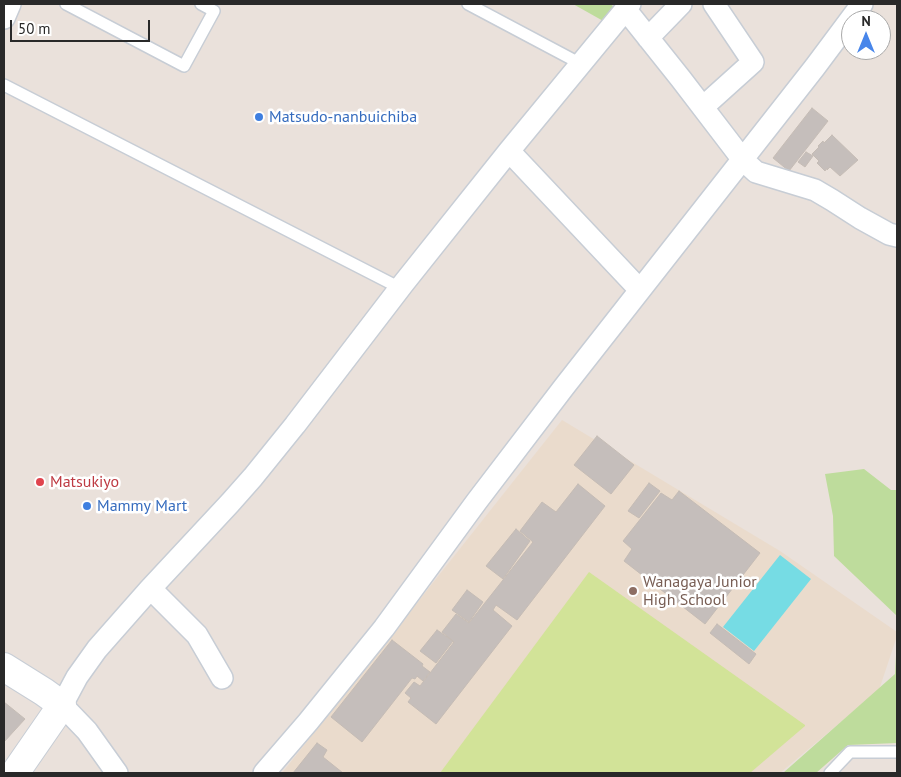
<!DOCTYPE html>
<html>
<head>
<meta charset="utf-8">
<style>
  body { margin:0 }
  #map { position:relative; width:901px; height:777px; overflow:hidden; background:#eae1db; font-family:"PT Sans",sans-serif }
  canvas { display:block }
  .frame { position:absolute; inset:0; border:5px solid #292929; pointer-events:none }
  .north { position:absolute; left:841px; top:10px; width:50px; height:50px; box-sizing:border-box; background:#fff; border:1px solid #a9a9a9; border-radius:50%; rotate:0deg; font-size:14px; font-weight:700; line-height:20px; text-align:center; color:#292929 }
  .north::after { content:''; display:block; margin:auto; width:18px; height:22px; background:#4886ea; clip-path:polygon(50% 0,100% 100%,50% 72%,0 100%) }
  .scale { position:absolute; left:10px; top:20px; width:140px; height:22px; box-sizing:border-box; border:2px solid #292929; border-top:0; padding-left:6px; font-size:15px; line-height:18px; white-space:nowrap; color:#292929; -webkit-text-stroke:4px #fff; paint-order:stroke }
</style>
</head>
<body>
<div id="map">
<canvas width="901" height="777"></canvas>
<div class="frame"></div>
<div class="north">N</div>
<div class="scale">50 m</div>
</div>
<script>
const c = document.querySelector('canvas').getContext('2d');
c.lineJoin = 'round';
function fillPath(path, color) { c.fillStyle = color; c.fill(path, 'evenodd'); }
const poly = rows => new Path2D(rows.map(r => 'M' + r).join(''));
function stroke(path, color, width, dash) { c.strokeStyle = color; c.lineWidth = width; c.lineCap = dash ? 'butt' : 'round'; c.setLineDash(dash || []); c.stroke(path); }
function drawText(font, color, halo, rows, align = 'center') {
  c.font = font + ' "PT Sans",sans-serif'; c.lineWidth = 5; c.setLineDash([]); c.textBaseline = 'middle'; c.strokeStyle = halo; c.fillStyle = color; for (const [text, x, y, turn = 0] of rows) {
    c.save(); c.translate(x, y); c.rotate((+turn || 0) * Math.PI / 180); c.textAlign = isNaN(turn) ? turn : align; if (halo) c.strokeText(text, 0, 0); c.fillText(text, 0, 0); c.restore();
  }
}
fillPath(poly([
  [562,420,780,551,897,632,897,636,879,690,780,773,282,773]
]), '#eadbcc');
fillPath(poly([
  [573,4,610,4,616,8,605,22],
  [864,469,891,490,897,490,897,616,834,556,833,516,825,474],
  [897,637,897,743,848,745,816,773,783,773,895,674]
]), '#bedc9c');
fillPath(poly([
  [589,572,805,725,805,726,750,773,440,773]
]), '#d2e398');
fillPath(poly([
  [780,555,811,579,754,651,723,627]
]), '#76dce4');
const building = poly([
  [812,108,828,121,789,171,773,158,812,108],
  [832,135,858,160,840,176,830,167,827,170,827,168,825,171,817,163,819,161,812,154,819,147,818,146,823,141,824,143,832,135],
  [806,152,813,156,805,167,798,162,806,152],
  [597,436,634,465,611,494,574,465,597,436],
  [649,483,660,491,639,518,628,511,649,483],
  [578,484,605,506,517,620,496,605,493,610,512,626,436,724,408,702,411,698,405,693,414,682,420,686,454,642,442,632,456,614,469,623,533,542,520,531,542,502,556,512,578,484],
  [679,491,760,553,705,624,624,561,632,549,623,541,661,493,672,500,679,491],
  [516,529,530,541,503,579,486,566,516,529],
  [467,590,483,602,469,622,452,610,467,590],
  [717,624,756,654,749,664,710,633,717,624],
  [437,630,453,641,436,663,420,651,437,630],
  [392,640,423,664,422,666,430,672,423,681,417,676,415,679,412,678,362,742,331,717,392,640],
  [4,702,25,719,4,742,4,702],
  [317,743,327,750,323,757,343,773,293,773,317,743]
]);
fillPath(building, '#c5bebb');
stroke(building, '#c5bcb5', 1);
const lane = poly([
  [66,4,184,66,214,11,201,4],
  [468,4,581,64],
  [4,85,400,288],
  [830,773,850,752,897,752]
]);
const street = poly([
  [626,10,681,79,743,160,756,172,815,190,832,200,860,218,889,234,897,236],
  [4,18,10,4],
  [648,38,681,4],
  [703,107,753,62,714,4],
  [509,151,640,290],
  [149,590,157,595,197,635,222,678],
  [117,773,87,731,62,705,77,677,97,649,149,590,230,503,253,477,295,425,403,284,509,151,630,4],
  [264,773,308,722,384,628,477,501,564,387,815,67,862,4]
]);
const secondary = poly([
  [4,667,44,692,62,705,15,773]
]);
stroke(lane, '#c7cdd5', 14);
stroke(street, '#c7cdd5', 24);
stroke(secondary, '#c7cdd5', 30);
stroke(lane, '#fff', 11);
stroke(street, '#fff', 21);
stroke(secondary, '#fff', 28);
for (const [x, y, r, color] of [
  [259,117,5,"#3f7fe0"],
  [40,482,5,"#e0444e"],
  [87,506,5,"#3f7fe0"],
  [633,591,5,"#8d6e63"]
]) { const dot = new Path2D(); dot.arc(x, y, r, 0, 2 * Math.PI); c.fillStyle = color; c.fill(dot); stroke(dot, '#fff', 2); }
drawText('16px', '#366cbe', '#fff', [
  ["Matsudo-nanbuichiba",269,117],
  ["Mammy Mart",97,506]
], 'left');
drawText('16px', '#be3a42', '#fff', [
  ["Matsukiyo",50,482]
], 'left');
drawText('16px', '#785e54', '#fff', [
  ["Wanagaya Junior",643,582],
  ["High School",643,600]
], 'left');
</script>
</body>
</html>
